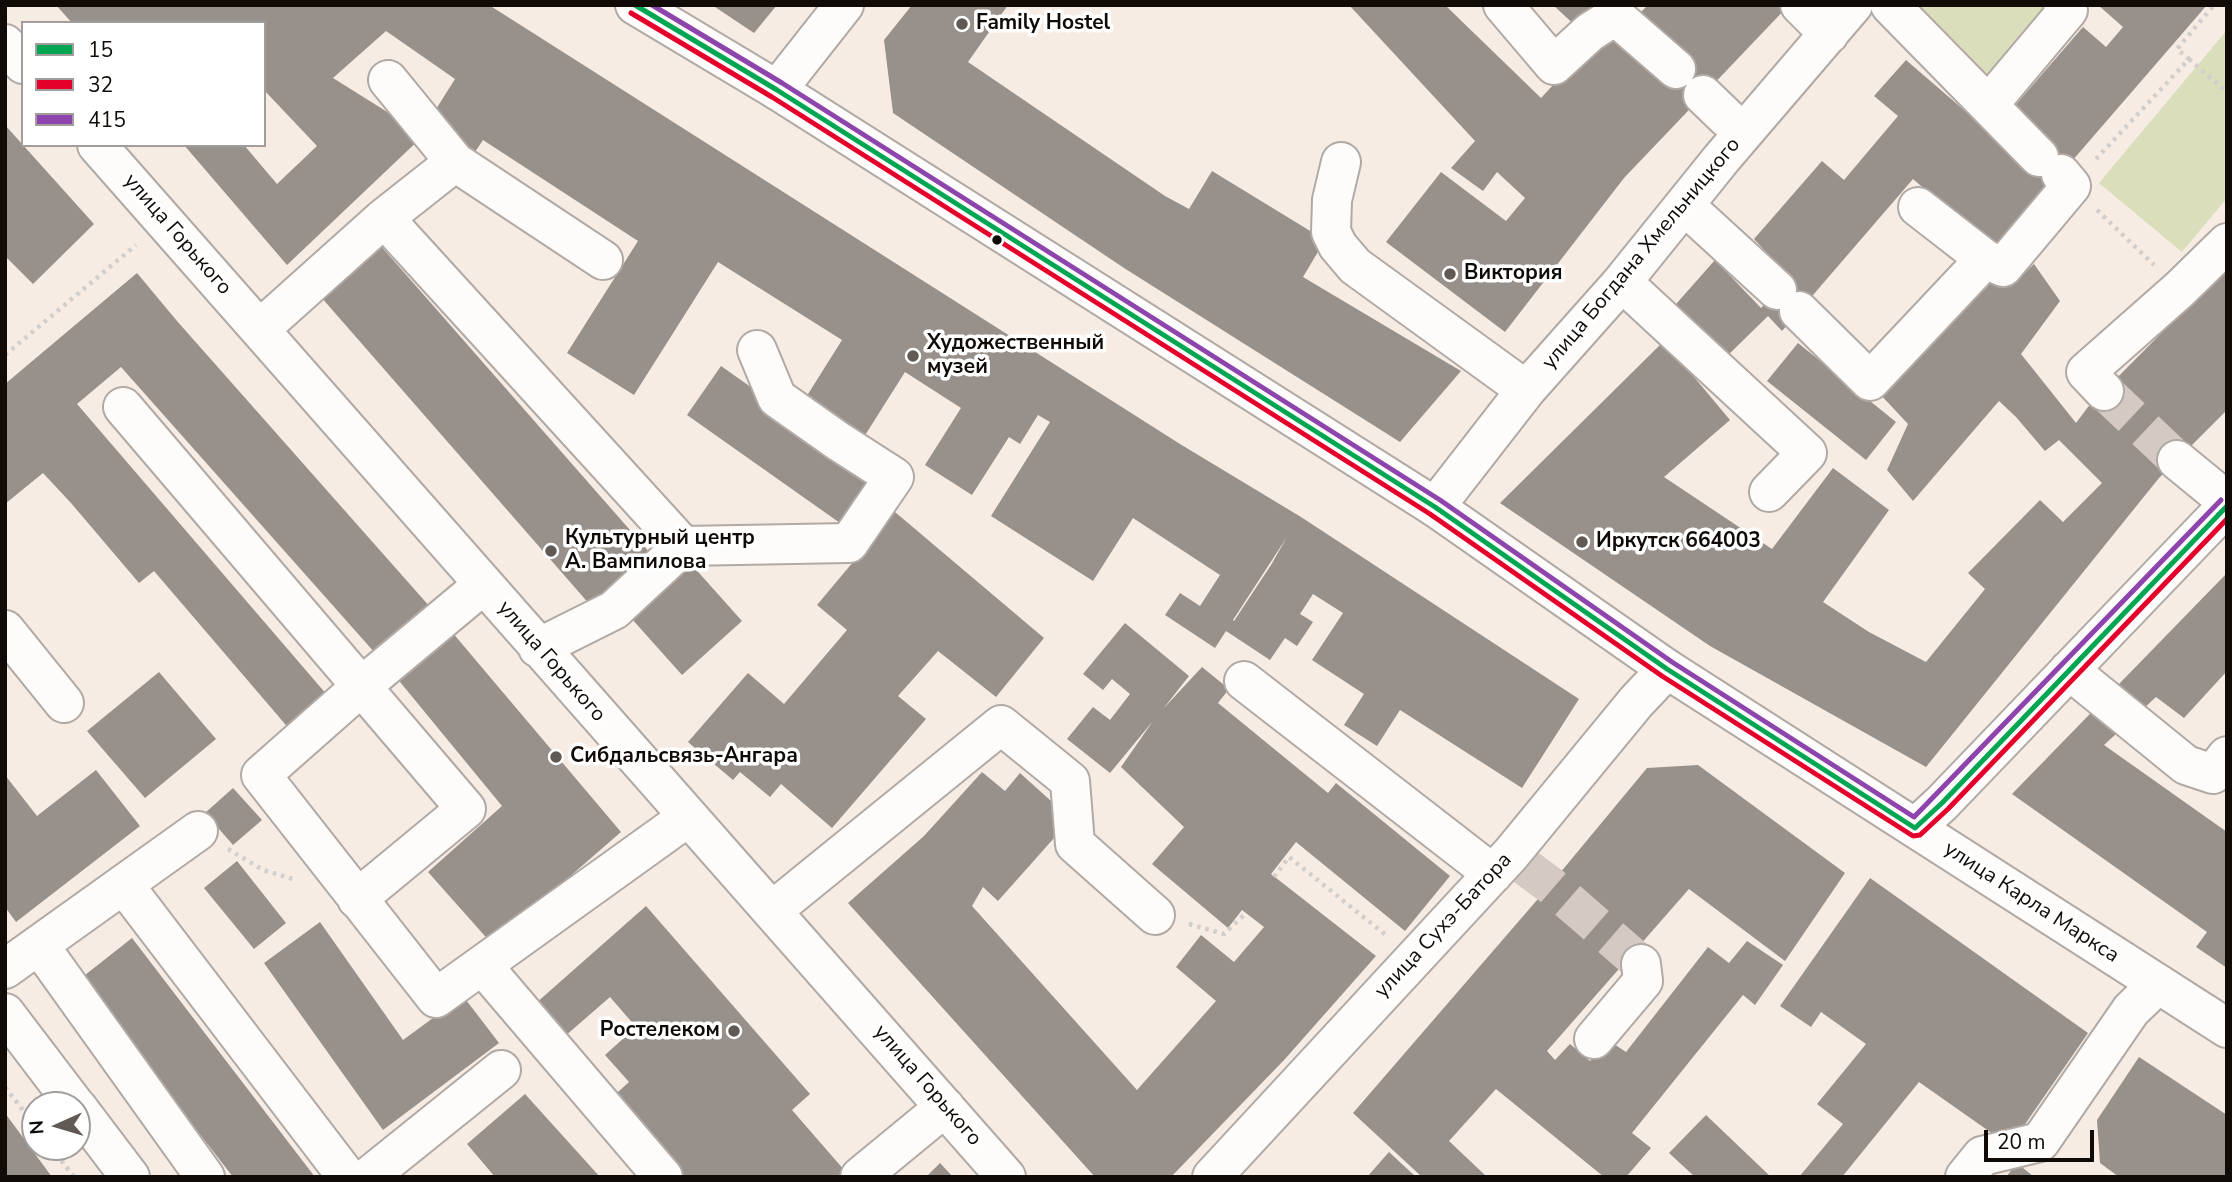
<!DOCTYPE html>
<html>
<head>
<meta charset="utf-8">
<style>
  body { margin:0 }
  #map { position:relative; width:2232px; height:1182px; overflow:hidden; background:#f6ece4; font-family:"Nunito Sans",sans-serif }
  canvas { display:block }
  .frame { position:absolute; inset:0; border:7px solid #110b07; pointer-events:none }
  .legend { position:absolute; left:21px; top:21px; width:245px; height:126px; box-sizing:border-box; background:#fff; border:2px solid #a09d9c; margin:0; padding:9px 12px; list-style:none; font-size:21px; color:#110b07 }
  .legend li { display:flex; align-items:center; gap:14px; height:35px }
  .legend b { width:35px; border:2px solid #a09d9c }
  .north { position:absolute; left:21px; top:1091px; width:70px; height:70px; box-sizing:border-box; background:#fff; border:2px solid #a09d9c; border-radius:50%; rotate:266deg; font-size:19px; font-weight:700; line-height:28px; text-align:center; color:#110b07 }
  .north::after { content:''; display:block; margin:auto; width:24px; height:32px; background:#615a54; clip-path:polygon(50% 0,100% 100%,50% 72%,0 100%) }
  .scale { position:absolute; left:1984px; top:1130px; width:110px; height:32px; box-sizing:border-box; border:4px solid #110b07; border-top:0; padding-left:9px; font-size:21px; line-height:24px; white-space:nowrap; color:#110b07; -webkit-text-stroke:5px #fff; paint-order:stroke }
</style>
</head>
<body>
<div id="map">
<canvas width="2232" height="1182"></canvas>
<div class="frame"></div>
<ul class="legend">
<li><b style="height:9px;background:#00a651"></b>15</li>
<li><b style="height:9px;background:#e4002b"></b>32</li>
<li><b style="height:9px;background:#8e44ad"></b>415</li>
</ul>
<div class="north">N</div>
<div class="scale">20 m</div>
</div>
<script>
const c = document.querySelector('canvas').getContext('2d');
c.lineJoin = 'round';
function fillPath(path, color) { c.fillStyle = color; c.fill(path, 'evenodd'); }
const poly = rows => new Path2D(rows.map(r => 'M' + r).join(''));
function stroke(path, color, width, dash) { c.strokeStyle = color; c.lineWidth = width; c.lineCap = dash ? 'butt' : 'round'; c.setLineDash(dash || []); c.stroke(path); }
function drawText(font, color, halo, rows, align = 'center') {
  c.font = font + ' "Nunito Sans",sans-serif'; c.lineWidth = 7; c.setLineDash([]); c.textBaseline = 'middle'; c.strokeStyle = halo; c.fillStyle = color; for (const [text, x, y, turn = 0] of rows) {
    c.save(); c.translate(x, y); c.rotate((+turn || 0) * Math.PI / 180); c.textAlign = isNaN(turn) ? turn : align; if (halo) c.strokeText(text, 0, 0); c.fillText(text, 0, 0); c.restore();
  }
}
fillPath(poly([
  [1922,5,2043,5,2048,10,1984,77,1917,10],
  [2227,30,2227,198,2182,252,2099,183]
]), '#dadeba');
fillPath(poly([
  [56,5,489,5,1180,444,1301,517,1579,699,1522,788,1400,710,1377,746,1344,725,1364,694,1312,660,1343,613,1313,594,1300,614,1313,622,1297,646,1285,638,1270,660,1226,631,1215,648,1165,615,1180,593,1200,606,1220,575,1133,518,1093,581,991,516,1050,422,1038,415,1020,444,1009,437,972,495,925,465,961,408,905,372,857,448,798,410,842,340,718,262,634,395,567,353,638,241,483,140,473,155,426,125,455,79,386,31,333,78,424,135,287,265,184,145,244,145,277,184,317,146,264,90,264,23,72,23],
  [1287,537,1271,565,1234,621,1233,620],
  [712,5,777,5,754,33],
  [912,5,1008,5,968,62,1165,196,1189,209,1212,171,1325,240,1303,277,1461,371,1400,442,1124,268,893,113,884,40],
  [1349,5,1445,5,1541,98,1609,25,1640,13,1648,5,1789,5,1624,178,1505,332,1386,242,1441,172,1506,221,1525,198,1497,172,1483,191,1451,168,1475,141],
  [1553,5,1600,5,1579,29],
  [2098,5,2207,5,1995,250,1913,179,1782,331,1768,316,1721,362,1669,312,1715,260,1761,308,1789,277,1754,239,1822,161,1844,180,1898,116,1874,96,1906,60,2030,167,2012,109,2083,27,2106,47,2123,27],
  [5,125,94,224,33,284,5,256],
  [373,237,658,562,598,614,314,289],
  [2034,264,2060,301,2021,354,2076,423,2088,407,2227,267,2227,410,2159,478,1926,767,1710,646,1500,503,1664,341,1730,420,1664,477,1772,549,1833,468,1889,510,1823,602,1869,632,1926,662,1985,589,1968,573,2040,500,2063,522,2102,483,2059,440,2045,451,2016,417,1999,401,1913,501,1887,470,1908,424,1879,393,1989,273,2010,287],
  [137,273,177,321,446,625,621,832,492,944,428,872,502,806,391,671,121,367,77,404,334,703,297,738,154,571,139,583,71,503,43,473,5,504,5,384],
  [1798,343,1896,422,1866,460,1767,381],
  [721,366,874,474,840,523,687,415],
  [895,512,1044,638,996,697,938,651,898,696,926,719,832,828,781,784,770,797,740,772,733,780,688,742,748,673,784,704,847,630,817,605],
  [683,555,742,621,682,675,623,609],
  [2227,573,2227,671,2184,718,2156,697,2104,745,2227,832,2227,968,2196,947,2207,932,2012,794],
  [1125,623,1189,676,1163,709,1202,667,1229,689,1218,703,1328,793,1336,783,1450,876,1405,931,1296,842,1271,874,1376,956,1285,1059,1171,1177,1095,1177,848,903,924,836,982,772,1005,791,1020,773,1071,819,998,901,983,887,972,906,1137,1090,1216,1001,1176,967,1201,935,1234,962,1264,927,1242,910,1228,928,1152,864,1184,827,1121,767,1153,721,1110,773,1067,739,1093,707,1110,720,1130,694,1112,679,1103,690,1083,674],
  [159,672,216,739,145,798,87,731],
  [1698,765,1845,873,1785,961,1689,889,1547,1051,1555,1060,1570,1044,1590,1061,1608,1040,1626,1052,1708,947,1729,963,1747,941,1783,965,1755,1005,1743,995,1632,1133,1651,1148,1626,1177,1604,1177,1496,1089,1449,1141,1487,1177,1422,1177,1353,1113,1550,885,1647,768],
  [96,770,140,826,16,922,5,907,5,775,37,816],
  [233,788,262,820,233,845,205,813],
  [237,861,286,923,254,949,204,888],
  [1870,878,2088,1033,2010,1146,1919,1082,1842,1177,1799,1177,1843,1124,1817,1104,1866,1044,1821,1012,1811,1027,1780,1006],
  [646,906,810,1094,792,1110,845,1171,838,1177,672,1177,607,1102,629,1082,605,1055,636,1027,610,997,564,1037,535,1004],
  [320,922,403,1040,463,996,499,1043,383,1130,264,963],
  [132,938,315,1177,233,1177,80,979],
  [2139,1057,2227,1115,2227,1177,2119,1177,2100,1163,2097,1120],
  [525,1094,600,1177,495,1177,467,1144],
  [5,1113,52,1177,5,1177],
  [1706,1115,1771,1177,1695,1177,1669,1153],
  [1389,1152,1416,1177,1367,1177],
  [940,1163,953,1177,926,1177],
  [2017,1163,2034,1177,2006,1177]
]), '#98908a');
stroke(poly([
  [2104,391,2177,460],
  [1523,865,1550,885,1641,964]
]), '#d4cac3', 38, [38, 19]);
const minor = poly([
  [1503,5,1554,65,1590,32,1615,16,1676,69],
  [1800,5,1829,34],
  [1890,5,2039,157],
  [5,44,23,64],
  [777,90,844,5],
  [1703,95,1728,119],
  [1989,104,2068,10,2063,5],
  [97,145,1006,1177],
  [455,162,603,260],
  [1341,162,1332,200,1331,232,1338,246,1355,266,1526,390],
  [1684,205,1777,290],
  [1918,207,1985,259],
  [384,218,455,162,388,80],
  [1622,282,1807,453,1769,492],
  [1799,311,1870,381,1985,259,2003,267,2071,186,2061,174],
  [260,329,384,218,683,546],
  [2104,391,2086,372,2180,289,2227,243],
  [123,407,466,809,357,899],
  [2177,460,2227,501],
  [1435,507,1526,390,1622,282,1722,158,1853,5],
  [483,585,363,685,261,775,436,998,688,817],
  [5,630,64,703],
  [538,648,614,610,683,546,849,543,894,477,838,441,777,398,757,350],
  [2069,670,2186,765,2213,774,2227,756],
  [1244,681,1493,874],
  [1915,828,1942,803,2227,506],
  [124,885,347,1177],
  [773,910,1001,725,1070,781,1075,844,1155,915],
  [39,945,205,1177],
  [482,965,663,1177],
  [5,969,198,831],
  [5,1013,75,1105],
  [1594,1039,1643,981,1641,964],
  [77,1107,130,1177],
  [368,1177,501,1070],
  [860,1177,945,1107],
  [1212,1177,1511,854,1636,702,1667,669],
  [1965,1177,1982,1156,2040,1142,2131,1010,2158,984]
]);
const major = poly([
  [635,5,777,90,1435,507,1667,669,2227,1028]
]);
stroke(minor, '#b1a9a3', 42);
stroke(major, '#b1a9a3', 42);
stroke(poly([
  [2189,59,2227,92],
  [2096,159,2189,59,2177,49,2214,5],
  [2097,210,2154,265],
  [5,355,136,245],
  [228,849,263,870,293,879],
  [1274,877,1289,857,1387,936],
  [1189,924,1224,934,1245,914],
  [5,1087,35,1126],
  [51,1147,74,1177]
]), '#d1cecc', 4.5, [3.5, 5]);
stroke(minor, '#fefcfb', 38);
stroke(major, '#fefcfb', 38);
stroke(poly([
  [635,5,777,90,1435,507,1667,669,1915,828,1942,803,2227,506]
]), '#00a651', 5);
stroke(poly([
  [631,13,772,97,1430,514,1662,676,1913,836,1920,835,1948,809,2227,519]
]), '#e4002b', 5);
stroke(poly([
  [652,5,782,83,1440,500,1672,662,1914,817,2221,500]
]), '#8e44ad', 5);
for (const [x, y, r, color] of [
  [962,24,7,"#615a54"],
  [997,240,6,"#110b07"],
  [1450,274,7,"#615a54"],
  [913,356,7,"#615a54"],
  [1582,542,7,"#615a54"],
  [551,551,7,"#615a54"],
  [556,757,7,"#615a54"],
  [734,1031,7,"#615a54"]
]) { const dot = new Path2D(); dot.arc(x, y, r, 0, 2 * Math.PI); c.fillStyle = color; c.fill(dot); stroke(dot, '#fff', 2.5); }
drawText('bold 21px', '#110b07', '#fff', [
  ["Family Hostel",976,24],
  ["Виктория",1464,274],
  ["Художественный",927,344],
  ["музей",927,368],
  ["Культурный центр",565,539],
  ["А. Вампилова",565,563],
  ["Иркутск 664003",1596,542],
  ["Сибдальсвязь-Ангара",570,757],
  ["Ростелеком",720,1031,"right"]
], 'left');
drawText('21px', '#110b07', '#fff', [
  ["улица Горького",177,235,49],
  ["улица Богдана Хмельницкого",1642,254,-50],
  ["улица Горького",551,662,49],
  ["улица Карла Маркса",2031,903,33],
  ["улица Сухэ-Батора",1444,926,-47],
  ["улица Горького",927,1086,49]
]);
</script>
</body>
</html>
